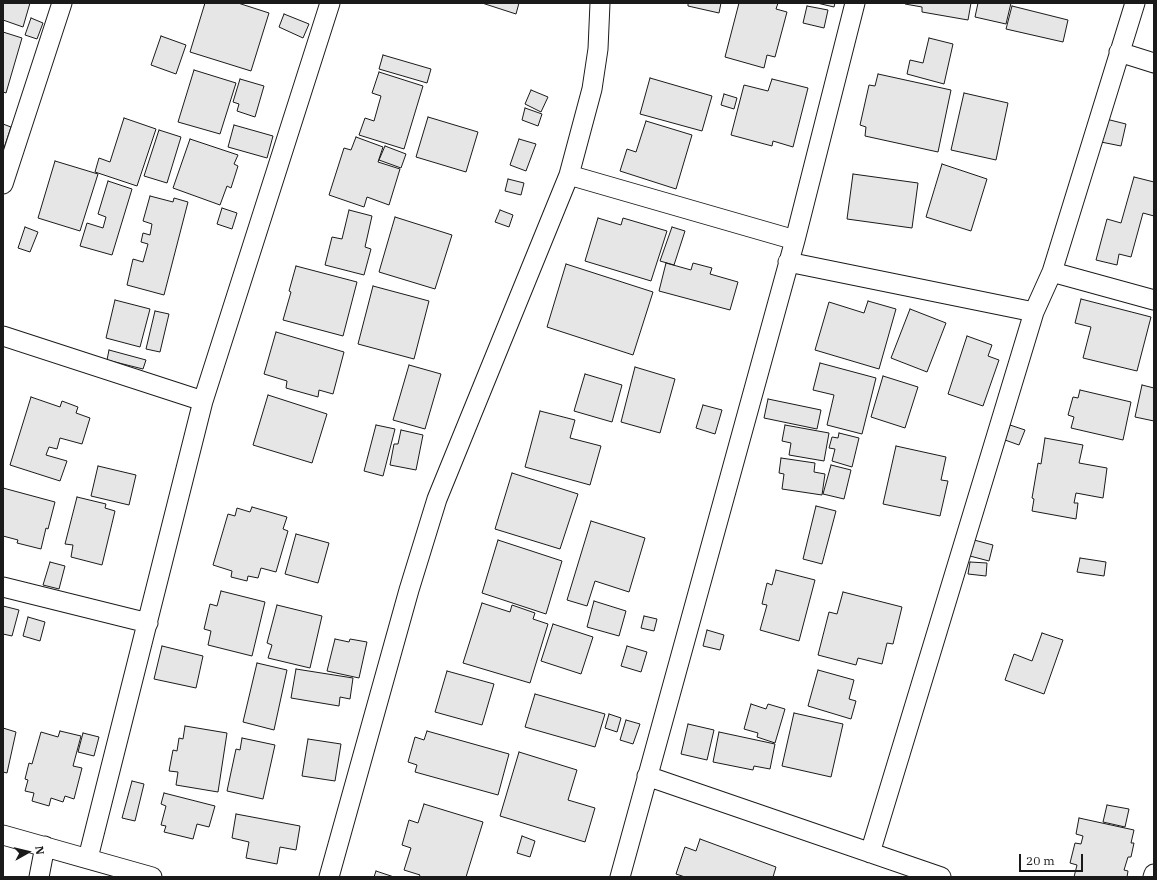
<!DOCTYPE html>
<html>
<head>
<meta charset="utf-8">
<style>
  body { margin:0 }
  #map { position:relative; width:1157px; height:880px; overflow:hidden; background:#fff; font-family:"IBM Plex Serif",serif }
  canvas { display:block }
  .frame { position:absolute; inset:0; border:4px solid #1a1a1a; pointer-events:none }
  .north { position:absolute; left:8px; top:832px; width:40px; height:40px; -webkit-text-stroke:3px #fff; paint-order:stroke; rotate:82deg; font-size:11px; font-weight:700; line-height:16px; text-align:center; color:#1a1a1a }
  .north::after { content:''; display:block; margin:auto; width:14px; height:18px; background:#1a1a1a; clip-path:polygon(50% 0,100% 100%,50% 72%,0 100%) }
  .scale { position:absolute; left:1019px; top:854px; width:64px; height:18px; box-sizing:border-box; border:2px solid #1a1a1a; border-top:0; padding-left:5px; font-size:12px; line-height:14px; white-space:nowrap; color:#1a1a1a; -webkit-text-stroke:3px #fff; paint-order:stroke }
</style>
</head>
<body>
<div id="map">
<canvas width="1157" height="880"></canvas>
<div class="frame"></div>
<div class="north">N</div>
<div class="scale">20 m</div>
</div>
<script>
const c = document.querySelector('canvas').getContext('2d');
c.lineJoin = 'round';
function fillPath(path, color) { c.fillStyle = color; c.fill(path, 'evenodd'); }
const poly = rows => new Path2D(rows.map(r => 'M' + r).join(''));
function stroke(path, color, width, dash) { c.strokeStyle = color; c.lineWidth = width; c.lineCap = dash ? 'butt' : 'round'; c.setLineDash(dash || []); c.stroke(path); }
const building = poly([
  [3,3,30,3,23,27,3,20,3,3],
  [205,3,238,3,269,13,251,71,190,52,205,3],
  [482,3,519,3,516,14,482,3],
  [688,3,721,3,719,13,688,6,688,3],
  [739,3,778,3,776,9,787,12,775,57,767,55,764,68,725,57,739,3],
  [817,3,835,3,834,7,817,3],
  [905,3,971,3,968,20,922,12,922,7,905,4,905,3],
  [978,3,1011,3,1006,24,975,17,978,3],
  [807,6,828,10,824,28,803,23,807,6],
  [1012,6,1068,20,1063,42,1006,29,1012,6],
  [284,14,309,24,303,38,279,27,284,14],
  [31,18,43,23,37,39,25,35,31,18],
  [3,32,22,38,6,93,3,92,3,32],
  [161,36,186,45,176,74,151,65,161,36],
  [929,38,953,44,944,84,907,74,910,60,923,63,929,38],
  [383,55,431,69,427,83,379,69,383,55],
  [194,70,236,83,220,134,178,122,194,70],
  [379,72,423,86,404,149,359,135,365,118,374,121,381,96,372,93,379,72],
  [878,74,951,90,938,152,865,136,866,127,860,125,869,85,875,86,878,74],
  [650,78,712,96,702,131,640,114,650,78],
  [240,79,264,86,255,117,237,111,239,104,233,102,240,79],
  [772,79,808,88,793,147,773,141,772,146,731,135,744,85,768,91,772,79],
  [531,90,548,97,541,112,525,104,531,90],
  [964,93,1008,103,996,160,951,150,964,93],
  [724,94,737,98,734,109,721,105,724,94],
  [525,108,542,114,538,126,522,120,525,108],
  [428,117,478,132,466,172,416,157,428,117],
  [124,118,156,129,137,186,95,172,99,158,110,162,124,118],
  [1106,119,1126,124,1121,146,1101,142,1106,119],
  [646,121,692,135,676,189,620,171,627,149,636,152,646,121],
  [3,124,11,127,3,151,3,124],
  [234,125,273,136,267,158,228,147,234,125],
  [159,130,181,137,167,183,144,176,159,130],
  [356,137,383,147,378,162,400,169,389,205,367,197,364,207,329,195,344,148,351,150,356,137],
  [190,139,238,155,234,164,238,166,231,188,227,186,220,205,173,188,190,139],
  [519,139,536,144,526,171,510,165,519,139],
  [385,146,406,154,401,168,379,160,385,146],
  [55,161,98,174,80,231,38,218,55,161],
  [942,164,987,179,971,231,926,217,942,164],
  [853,174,918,183,912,228,847,219,853,174],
  [1134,177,1154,182,1154,216,1143,213,1131,257,1119,254,1117,265,1096,260,1107,219,1121,223,1134,177],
  [508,179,524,183,521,195,505,191,508,179],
  [108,181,132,189,112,255,80,246,87,223,103,228,106,217,98,214,108,181],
  [150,196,173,202,174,198,188,202,164,295,127,285,133,259,143,262,148,244,141,242,143,233,150,235,152,224,143,221,150,196],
  [222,208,237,213,232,229,217,224,222,208],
  [349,210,372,216,365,247,371,249,364,275,325,265,332,237,342,239,349,210],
  [500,210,513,215,509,227,495,222,500,210],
  [395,217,452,235,435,289,379,272,395,217],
  [598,218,621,225,623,218,667,231,651,281,585,261,598,218],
  [25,227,38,232,30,252,18,248,25,227],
  [672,227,685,231,674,265,660,261,672,227],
  [666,263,691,270,693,263,712,268,710,274,738,282,730,310,659,291,666,263],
  [566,264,653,292,633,355,547,327,566,264],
  [296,266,357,282,343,336,283,320,291,292,289,291,296,266],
  [373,286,429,301,414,359,358,344,373,286],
  [1081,299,1151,317,1137,371,1083,358,1091,327,1075,323,1081,299],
  [115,300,150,309,140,347,106,338,115,300],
  [868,301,896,309,879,369,815,350,829,302,864,313,868,301],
  [910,309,946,323,927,372,891,358,910,309],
  [155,311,169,314,160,352,146,349,155,311],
  [276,332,344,352,333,394,319,390,318,397,286,388,287,381,264,374,276,332],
  [967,336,992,345,988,356,999,360,983,406,948,394,967,336],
  [109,350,146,360,143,369,107,360,109,350],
  [820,363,876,378,862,434,827,425,834,395,813,390,820,363],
  [409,365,441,374,425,429,393,420,409,365],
  [635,367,675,379,660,433,621,422,635,367],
  [585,374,622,385,612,422,574,411,585,374],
  [883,376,918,387,905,428,871,417,883,376],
  [1142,385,1154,388,1154,421,1135,417,1142,385],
  [1080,390,1131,402,1123,440,1071,428,1074,417,1068,415,1073,397,1078,398,1080,390],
  [268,395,327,414,312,463,253,445,268,395],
  [31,397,60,407,62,401,78,407,76,413,90,418,82,444,60,438,57,449,49,447,46,455,67,461,60,481,10,465,31,397],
  [768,399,821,410,817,429,764,418,768,399],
  [703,405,722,410,715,434,696,428,703,405],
  [540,411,575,420,570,438,601,446,590,485,525,467,540,411],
  [376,425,395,429,383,476,364,471,376,425],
  [785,425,829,433,824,461,789,455,791,443,782,441,785,425],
  [1010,425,1025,430,1019,445,1005,440,1010,425],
  [401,430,423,435,416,470,390,465,394,444,398,444,401,430],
  [839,433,859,438,852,467,832,461,835,449,829,448,832,437,838,438,839,433],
  [1045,438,1083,445,1079,463,1107,468,1103,498,1076,493,1074,503,1078,503,1076,519,1032,511,1034,499,1032,498,1038,463,1041,464,1045,438],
  [896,446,946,457,941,480,948,481,940,516,883,504,896,446],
  [781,458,815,463,814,472,825,474,822,495,782,489,784,474,779,473,781,458],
  [831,465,851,470,844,499,823,494,831,465],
  [98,466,136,475,129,505,91,496,98,466],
  [512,473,578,494,560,549,495,529,512,473],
  [3,488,55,502,48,529,46,528,41,549,17,543,18,540,3,536,3,488],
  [77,497,106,504,105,508,115,511,102,565,71,557,73,545,65,544,77,497],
  [816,506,836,511,822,564,803,559,816,506],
  [252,507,287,517,283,529,288,531,276,572,261,568,258,578,248,576,247,581,231,577,232,571,213,565,228,514,235,516,237,508,250,512,252,507],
  [591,521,645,538,629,592,595,581,587,606,567,600,591,521],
  [296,534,329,543,318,583,285,574,296,534],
  [498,540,562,561,546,614,482,593,498,540],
  [974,540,993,545,989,561,970,556,974,540],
  [1080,558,1106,562,1104,576,1077,572,1080,558],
  [50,562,65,566,59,589,43,585,50,562],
  [970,562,987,563,986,576,968,574,970,562],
  [776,570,815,580,799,641,760,630,767,605,762,604,767,583,772,585,776,570],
  [221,591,265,602,252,656,208,645,211,631,204,629,210,604,217,606,221,591],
  [843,592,902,607,893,644,887,643,882,664,858,658,856,665,818,655,829,612,837,614,843,592],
  [594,601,626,611,619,636,587,627,594,601],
  [482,603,510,612,512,605,535,613,533,619,548,624,530,683,463,663,482,603],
  [277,605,322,616,310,668,268,658,272,645,267,643,277,605],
  [3,606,19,610,12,636,3,634,3,606],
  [644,616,657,619,654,631,641,628,644,616],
  [28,617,45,622,40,641,23,636,28,617],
  [553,624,593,637,581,674,541,661,553,624],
  [707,630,724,635,720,650,703,646,707,630],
  [1042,633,1063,640,1044,694,1005,680,1014,654,1032,661,1042,633],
  [335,639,349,642,350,639,367,642,359,678,327,671,335,639],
  [162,646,203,656,196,688,154,679,162,646],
  [627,646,647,652,641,672,621,666,627,646],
  [257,663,287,670,274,730,243,722,257,663],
  [296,669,353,678,350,699,340,697,339,706,291,698,296,669],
  [818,670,854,680,849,699,856,701,851,719,808,706,818,670],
  [447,671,494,684,482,725,435,712,447,671],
  [535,694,605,714,595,747,525,727,535,694],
  [751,704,766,709,768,704,785,709,775,743,757,737,758,733,744,729,751,704],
  [794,713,843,724,831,777,782,766,794,713],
  [609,714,621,718,617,732,605,728,609,714],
  [626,720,640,724,633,744,620,740,626,720],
  [688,724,714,730,707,760,681,754,688,724],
  [185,726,227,733,218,792,176,785,178,772,169,771,173,750,177,751,179,738,183,739,185,726],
  [3,728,16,732,7,773,3,772,3,728],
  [60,731,81,736,73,766,82,768,74,799,65,796,63,802,51,798,49,806,32,801,34,793,25,791,28,780,25,779,29,763,32,764,41,732,58,737,60,731],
  [427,731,509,754,498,795,415,772,417,765,408,762,415,737,424,740,427,731],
  [719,732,775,744,770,769,754,766,753,770,713,762,719,732],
  [83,733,99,737,94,756,78,752,83,733],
  [242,738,275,745,263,799,227,791,236,749,240,750,242,738],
  [308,739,341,744,335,781,302,776,308,739],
  [519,752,577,770,568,800,595,808,585,842,500,816,519,752],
  [132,781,144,784,135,821,122,818,132,781],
  [164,793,215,806,209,827,197,824,193,839,164,832,166,826,161,825,166,806,161,804,164,793],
  [424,804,483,822,466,877,419,877,420,875,404,870,411,848,402,845,409,820,418,823,424,804],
  [1107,805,1129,809,1125,827,1103,822,1107,805],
  [236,814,300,826,296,850,280,847,277,864,246,858,249,842,232,838,236,814],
  [1079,818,1134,830,1131,843,1134,843,1131,857,1128,857,1124,870,1128,871,1127,877,1074,877,1077,865,1070,863,1075,843,1081,844,1083,836,1076,834,1079,818],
  [522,836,535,841,530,857,517,853,522,836],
  [700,839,776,867,773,877,685,877,676,874,685,847,696,851,700,839],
  [376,871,394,877,374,877,376,871]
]);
fillPath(building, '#e6e6e6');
stroke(building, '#1a1a1a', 1);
const street = poly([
  [1119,52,1154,63],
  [569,175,795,240],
  [3,184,62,3],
  [788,262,1034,312],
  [1052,272,1154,300],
  [3,336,203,401],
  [3,587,148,623],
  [647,776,941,877],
  [3,835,152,877],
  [870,853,1034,312,1052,272,1135,3],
  [88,858,203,401,330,3],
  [39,877,45,846],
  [329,877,409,590,437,499,569,175,592,89,598,49,600,3],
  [620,877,795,240,855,3],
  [1153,877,1154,874]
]);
stroke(street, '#1a1a1a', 21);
stroke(street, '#fff', 19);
</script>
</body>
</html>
